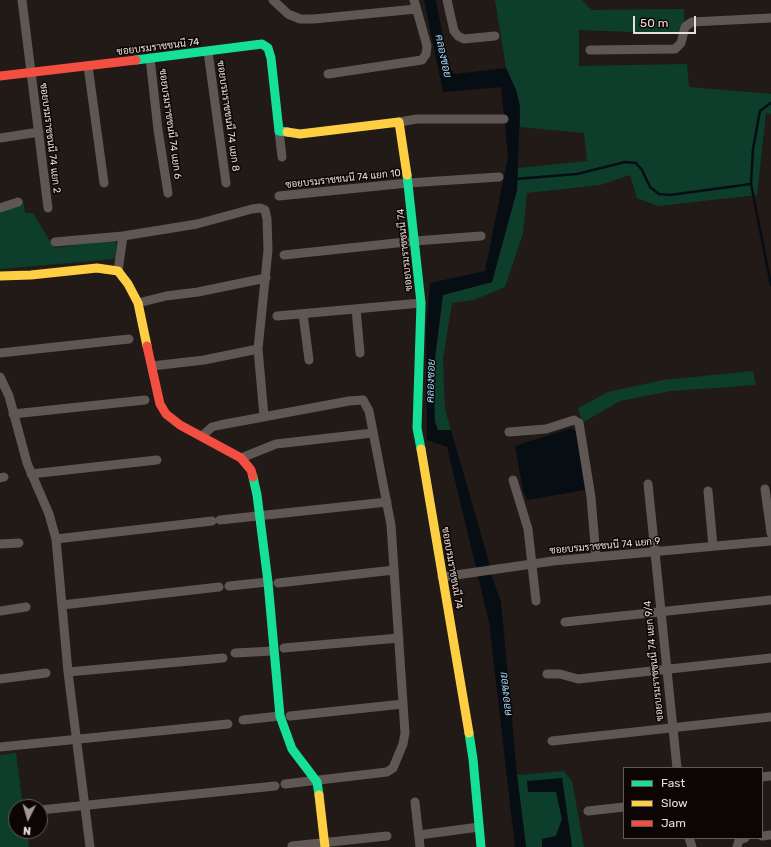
<!DOCTYPE html>
<html>
<head>
<meta charset="utf-8">
<style>
  body { margin:0 }
  #map { position:relative; width:771px; height:847px; overflow:hidden; background:#221a16; font-family:Rubik,sans-serif }
  canvas { display:block }
  .legend { position:absolute; left:623px; top:767px; width:140px; height:72px; box-sizing:border-box; background:#0c0503; border:1px solid #645b58; margin:0; padding:5px 7px; list-style:none; font-size:12px; color:#e9ddd7 }
  .legend li { display:flex; align-items:center; gap:8px; height:20px }
  .legend b { width:20px; border:1px solid #645b58 }
  .north { position:absolute; left:8px; top:799px; width:40px; height:40px; box-sizing:border-box; background:#0c0503; border:1px solid #645b58; border-radius:50%; rotate:185deg; font-size:11px; font-weight:700; line-height:16px; text-align:center; color:#e9ddd7 }
  .north::after { content:''; display:block; margin:auto; width:14px; height:18px; background:#a39993; clip-path:polygon(50% 0,100% 100%,50% 72%,0 100%) }
  .scale { position:absolute; left:633px; top:16px; width:63px; height:18px; box-sizing:border-box; border:2px solid #e9ddd7; border-top:0; padding-left:5px; font-size:12px; line-height:14px; white-space:nowrap; color:#e9ddd7; -webkit-text-stroke:3px #0c0503; paint-order:stroke }
</style>
</head>
<body>
<div id="map">
<canvas width="771" height="847"></canvas>
<ul class="legend">
<li><b style="height:5px;background:#16e098"></b>Fast</li>
<li><b style="height:5px;background:#ffcf43"></b>Slow</li>
<li><b style="height:5px;background:#f24e42"></b>Jam</li>
</ul>
<div class="north">N</div>
<div class="scale">50 m</div>
</div>
<script>
const c = document.querySelector('canvas').getContext('2d');
c.lineJoin = 'round';
function fillPath(path, color) { c.fillStyle = color; c.fill(path, 'evenodd'); }
const poly = rows => new Path2D(rows.map(r => 'M' + r).join(''));
function stroke(path, color, width, dash) { c.strokeStyle = color; c.lineWidth = width; c.lineCap = dash ? 'butt' : 'round'; c.setLineDash(dash || []); c.stroke(path); }
function drawText(font, color, halo, rows, align = 'center') {
  c.font = font + ' Rubik,Sarabun,sans-serif'; c.lineWidth = 3; c.setLineDash([]); c.textBaseline = 'middle'; c.strokeStyle = halo; c.fillStyle = color; for (const [text, x, y, turn = 0] of rows) {
    c.save(); c.translate(x, y); c.rotate((+turn || 0) * Math.PI / 180); c.textAlign = isNaN(turn) ? turn : align; if (halo) c.strokeText(text, 0, 0); c.fillText(text, 0, 0); c.restore();
  }
}
fillPath(poly([
  [495,0,582,0,592,10,684,9,685,34,579,30,579,66,687,64,689,87,771,94,771,114,766,113,757,195,658,206,637,198,630,175,600,185,527,193,523,233,505,287,474,300,452,303,443,359,445,409,451,430,438,430,435,422,433,374,442,295,492,282,517,190,518,168,587,161,584,133,520,127,520,107,516,90,506,68],
  [23,200,25,213,33,213,54,248,114,240,117,245,115,259,0,269,0,209],
  [753,371,756,385,671,391,620,401,582,423,578,408,608,392,663,380],
  [16,753,23,807,16,807,16,831,27,831,29,847,0,847,0,755],
  [564,771,572,781,584,847,572,847,562,778,528,792,556,791,562,819,556,836,542,839,542,847,526,847,517,775]
]), '#0d3e2b');
fillPath(poly([
  [424,0,436,0,449,68,455,74,506,68,516,90,520,107,517,190,492,282,443,295,433,374,435,422,438,430,451,430,489,562,491,574,501,602,517,775,526,847,515,847,489,622,447,447,427,440,426,332,430,283,485,271,508,156,501,87,443,92],
  [572,428,576,432,585,490,527,500,523,491,515,446],
  [562,778,572,847,542,847,542,839,556,836,562,819,556,792,528,792,527,781]
]), '#060e14');
stroke(poly([
  [515,179,577,174,625,162,636,163,642,170,650,187,659,194,670,195,751,184],
  [771,285,751,184,753,149,760,111,771,103]
]), '#060e14', 2.5);
stroke(poly([
  [22,0,48,208],
  [273,0,288,14,300,19,314,19,416,9],
  [447,0,454,31,458,36,464,39,495,36],
  [590,50,675,49,681,43,685,27,692,22,771,18],
  [208,52,226,183],
  [150,58,158,130,168,193],
  [88,66,104,183],
  [328,74,422,60,426,54,427,46,414,0],
  [399,122,417,119,504,119],
  [279,131,282,157],
  [0,138,39,132],
  [279,196,408,183,499,177],
  [0,208,18,202],
  [55,242,123,236,197,224,252,209,260,208,265,210,267,219,268,250,258,349,264,416],
  [284,255,415,241,481,236],
  [118,271,123,236],
  [138,303,166,296,198,292,266,278],
  [356,309,360,353],
  [303,314,309,360],
  [277,316,421,303],
  [0,353,129,339],
  [152,366,204,360,258,349],
  [0,377,9,396,27,463,49,514,56,539,68,672,90,847],
  [13,414,145,400],
  [509,432,546,429,574,420,579,423,591,497,596,557],
  [202,436,212,427,220,425,349,401,363,400,369,411,391,525,405,733,403,744,393,768,387,772,285,784],
  [241,458,276,444,373,433],
  [31,474,157,460],
  [0,478,4,477],
  [513,480,528,529,536,601],
  [648,484,677,768],
  [765,489,771,533],
  [708,491,713,546],
  [220,520,387,502],
  [56,539,212,521],
  [0,544,19,543],
  [442,577,553,561,771,541],
  [278,583,394,570],
  [229,586,268,582],
  [62,605,219,587],
  [0,611,26,607],
  [565,622,771,600],
  [284,648,399,638],
  [235,653,273,651],
  [68,672,223,658],
  [547,674,560,674,578,679,771,658],
  [0,679,46,673],
  [290,716,403,704],
  [243,720,280,716],
  [552,741,771,717],
  [0,747,228,724],
  [762,777,771,776],
  [415,802,420,847],
  [40,810,275,786],
  [588,811,624,807],
  [419,835,479,827],
  [762,836,771,835],
  [689,838,692,847],
  [292,846,387,836],
  [737,847,739,840,745,838]
]), '#5f5754', 9);
stroke(poly([
  [136,60,262,44,268,48,271,58,279,131,287,132],
  [407,175,421,303,417,428,421,449],
  [253,477,257,495,268,582,280,716,292,749,317,782,319,795],
  [469,733,473,759,481,847]
]), '#16e098', 9);
stroke(poly([
  [287,132,300,134,399,122,407,175],
  [0,276,31,275,97,268,118,271,128,284,138,303,147,346],
  [421,449,469,733],
  [319,795,325,847]
]), '#ffcf43', 9);
stroke(poly([
  [0,76,136,60],
  [147,346,160,404,166,414,180,425,241,458,251,470,253,477]
]), '#f24e42', 9);
drawText('10px', '#e9ddd7', '#0c0503', [
  ["ซอยบรมราชชนนี 74",158,47,-7],
  ["ซอยบรมราชชนนี 74 แยก 8",228,116,82],
  ["ซอยบรมราชชนนี 74 แยก 6",170,124,82],
  ["ซอยบรมราชชนนี 74 แยก 2",50,138,83],
  ["ซอยบรมราชชนนี 74 แยก 10",343,179,-6],
  ["ซอยบรมราชชนนี 74",405,250,-96],
  ["ซอยบรมราชชนนี 74 แยก 9",605,546,-5],
  ["ซอยบรมราชชนนี 74",452,568,80],
  ["ซอยบรมราชชนนี 74 แยก 9/4",654,661,-96]
]);
drawText('italic 11px', '#96d6ff', '#0c0503', [
  ["คลองซอย",443,56,78],
  ["คลองซอย",431,381,-88],
  ["คลองซอย",506,694,-96]
]);
</script>
</body>
</html>
